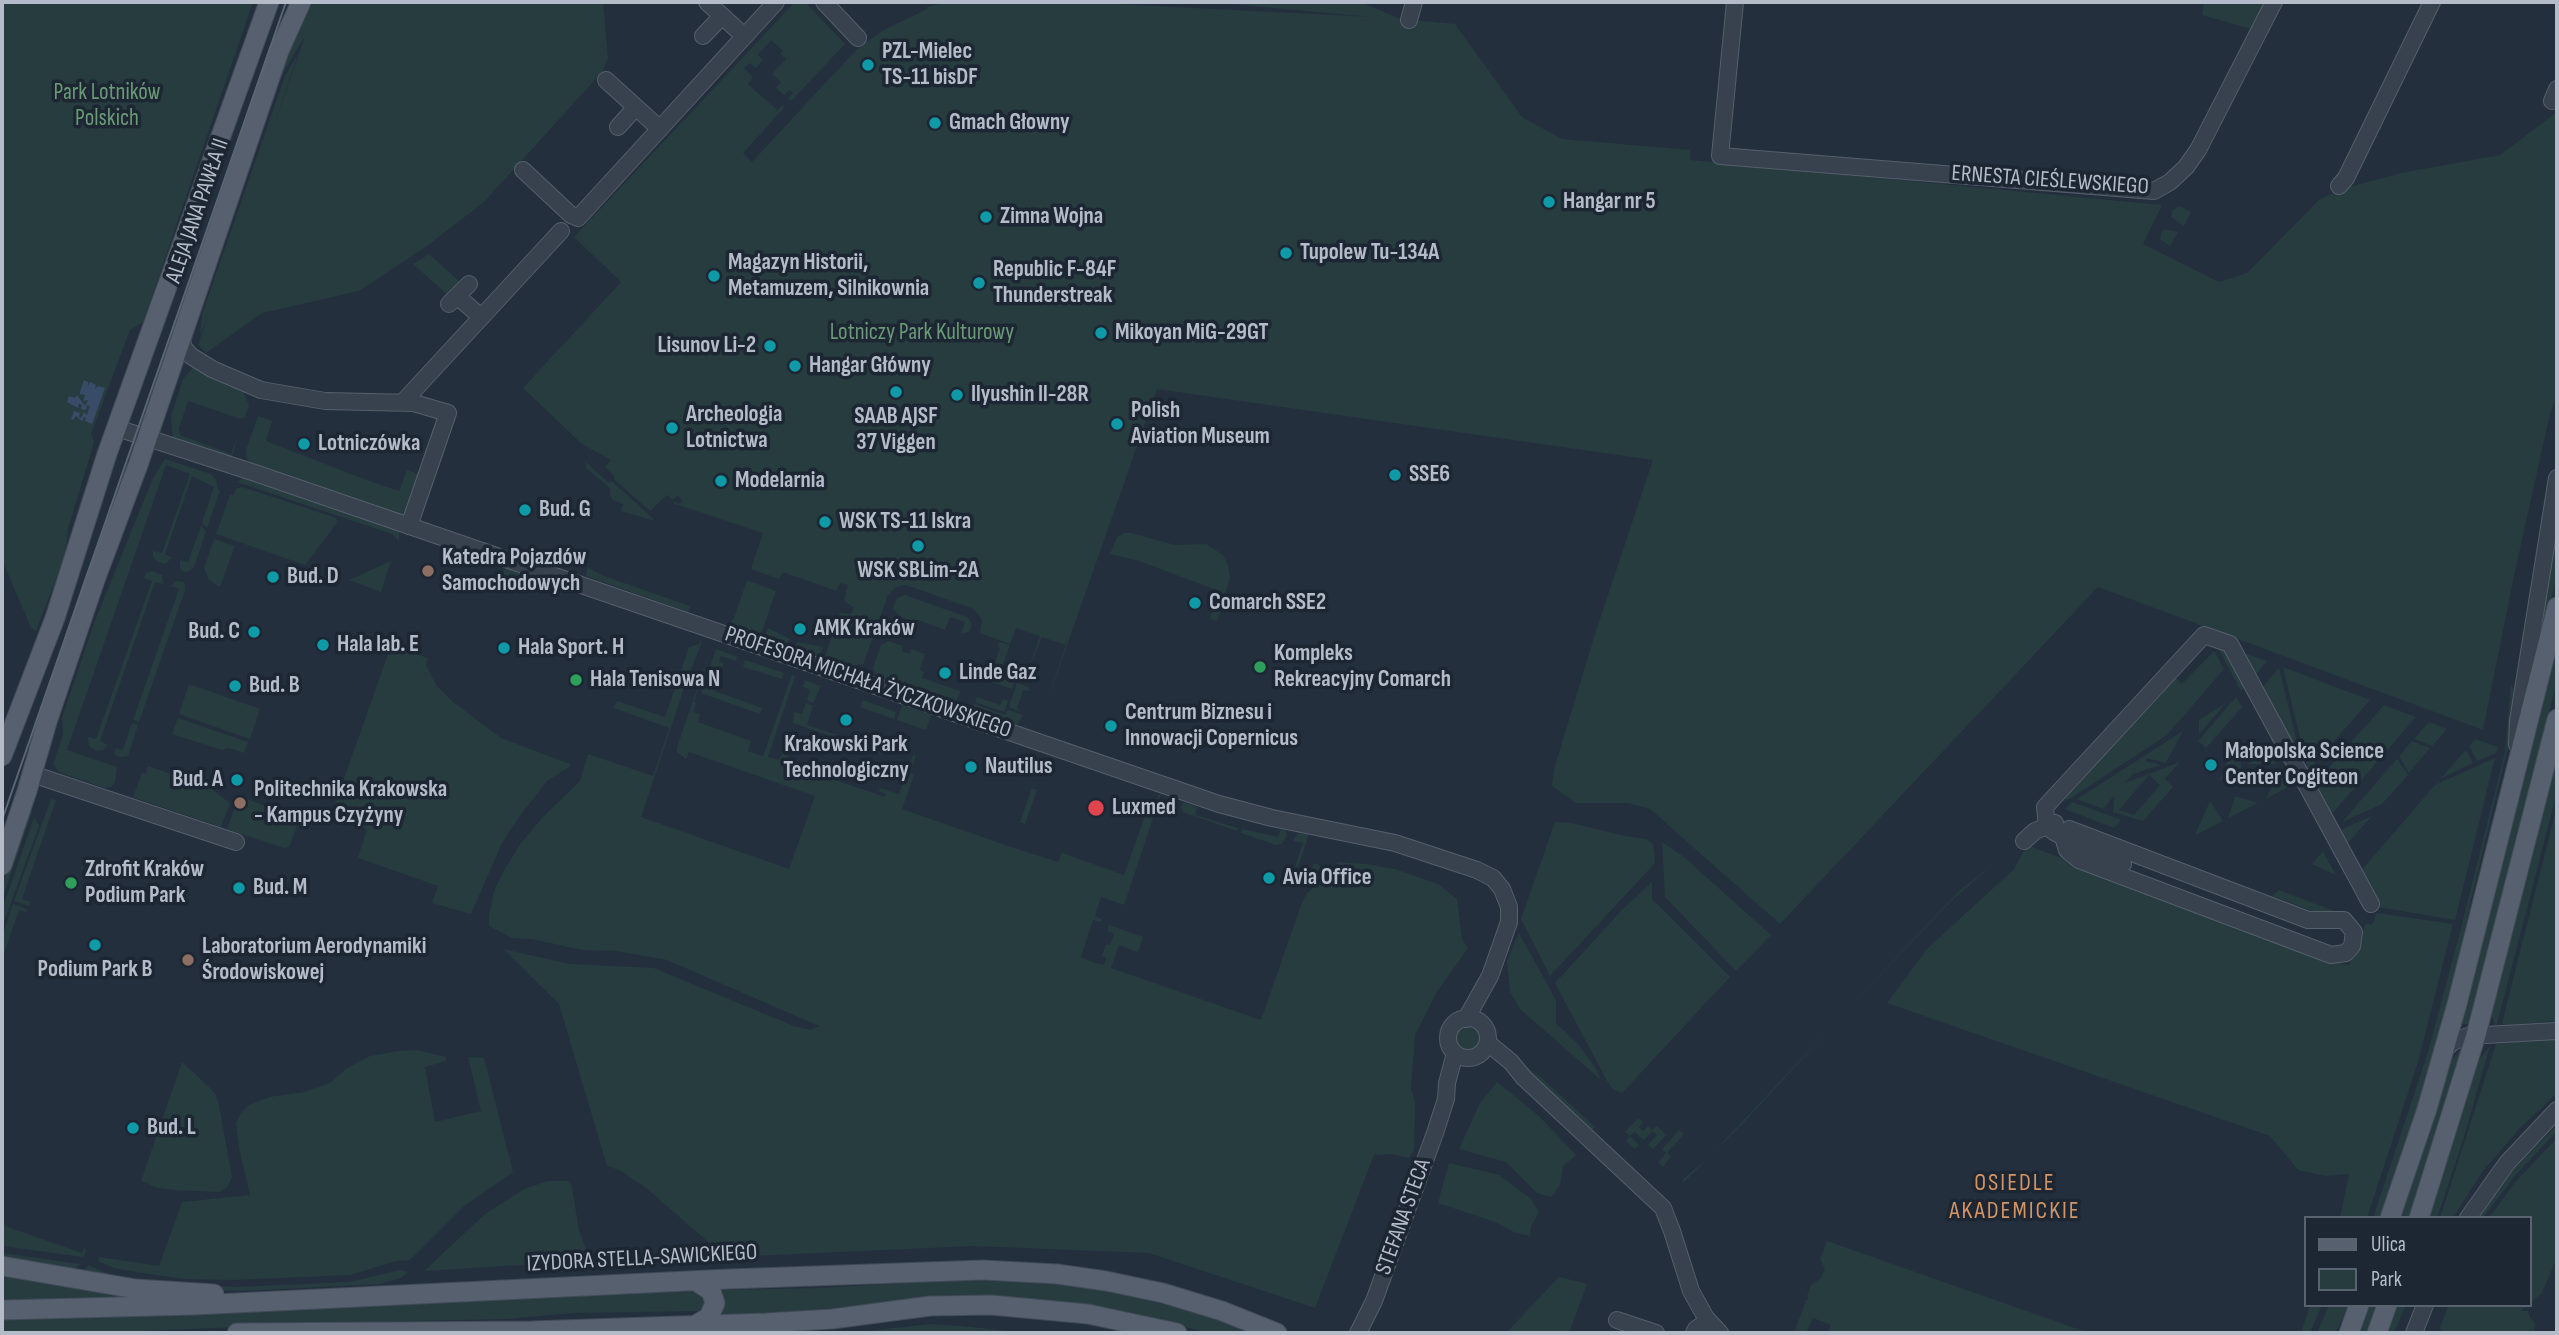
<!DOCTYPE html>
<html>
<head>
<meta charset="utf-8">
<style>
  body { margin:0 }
  #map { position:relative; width:2559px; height:1335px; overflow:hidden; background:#242f3e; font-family:"Sofia Sans Condensed",sans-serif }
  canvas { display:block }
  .frame { position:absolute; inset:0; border:4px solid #b4bcc9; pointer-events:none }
  .legend { position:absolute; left:2304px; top:1216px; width:228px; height:91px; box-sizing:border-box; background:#1d2633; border:2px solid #59626f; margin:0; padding:9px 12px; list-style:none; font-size:21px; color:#b4bcc9 }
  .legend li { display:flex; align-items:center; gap:14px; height:35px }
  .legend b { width:35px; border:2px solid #59626f }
</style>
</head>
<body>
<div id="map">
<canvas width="2559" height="1335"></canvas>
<div class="frame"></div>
<ul class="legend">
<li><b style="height:9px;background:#56606e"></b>Ulica</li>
<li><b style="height:19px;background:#263c3f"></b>Park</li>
</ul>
</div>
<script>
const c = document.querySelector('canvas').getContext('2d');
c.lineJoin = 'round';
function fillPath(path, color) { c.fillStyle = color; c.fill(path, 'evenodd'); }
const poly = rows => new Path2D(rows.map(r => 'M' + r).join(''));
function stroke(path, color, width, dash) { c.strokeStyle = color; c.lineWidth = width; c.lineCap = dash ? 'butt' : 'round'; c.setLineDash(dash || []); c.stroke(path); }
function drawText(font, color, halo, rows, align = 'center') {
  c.font = font + ' "Sofia Sans Condensed",sans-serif'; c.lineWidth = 7; c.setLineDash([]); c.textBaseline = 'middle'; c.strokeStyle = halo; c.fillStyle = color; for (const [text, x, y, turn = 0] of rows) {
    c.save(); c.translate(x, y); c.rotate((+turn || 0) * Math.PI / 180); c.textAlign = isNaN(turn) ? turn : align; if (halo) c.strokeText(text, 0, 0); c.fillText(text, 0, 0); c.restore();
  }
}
fillPath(poly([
  [2,2,253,2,143,322,130,330,91,434,94,442,68,529,65,556,36,631,31,628,2,559],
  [311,2,603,2,608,58,602,72,484,202,427,246,359,291,262,313,206,353,198,345,208,316,200,335,202,314,285,76,298,54,270,138,305,36,281,76,199,311,190,348,188,343,292,38],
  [795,2,805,2,845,44,792,100,788,99,793,93,790,90,784,95,776,88,781,82,772,74,786,59,780,54,783,51,771,40,758,55,763,60,756,68,750,63,744,68,753,77,748,84,777,110,783,105,784,108,743,153,752,162,856,50,882,31,927,9,927,7,948,2,1075,2,1372,17,1210,2,1360,2,1401,19,1455,24,1522,117,1562,139,1690,150,1690,160,2162,205,2143,244,2219,282,2247,273,2319,200,2345,187,2348,183,2353,186,2401,173,2500,155,2557,112,2557,395,2550,414,2514,576,2483,730,2098,587,1780,924,1650,809,1628,803,1576,803,1552,786,1554,769,1595,634,1653,460,1157,389,1043,714,1066,645,1042,637,1028,671,1040,636,1016,628,1010,644,980,633,982,620,974,609,906,585,896,587,888,595,863,665,859,664,852,669,824,659,840,613,851,614,854,608,844,601,848,585,840,583,836,591,783,572,779,579,751,569,763,533,672,503,675,501,679,504,682,501,678,495,673,500,667,495,650,511,614,479,615,477,605,467,611,460,582,444,523,388,621,282,574,237],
  [2204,2,2264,2,2251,29,2202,15],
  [2179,206,2191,212,2184,226,2171,217,2172,211],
  [2165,229,2178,232,2170,246,2160,239,2161,233],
  [429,254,461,283,449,296,413,264],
  [196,364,219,381,243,391,249,405,245,417,241,419,188,401,179,428,180,435,231,454,238,436,232,457,230,459,173,439,171,416,183,379],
  [258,416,272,421,266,441,364,479,399,491,407,470,418,474,405,513,400,516,252,465,246,457,246,450],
  [165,459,211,474,216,480,218,489,220,490,207,528,202,523,214,487,192,476,165,554,172,558,165,564,157,561,153,557,153,551,162,553,190,474,166,465,67,750,117,767,115,782,111,787,105,788,59,772,53,764,63,735,62,718,94,623,153,478],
  [586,462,609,483,611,481,642,508,655,521,621,511,623,504,613,500,610,495,610,488,586,468],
  [245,477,399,530,399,541,392,534,237,482],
  [242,487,336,518,337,523,305,565,216,534,230,495,233,495,236,489],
  [2557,508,2557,575,2532,678],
  [201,526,206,531,194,567,188,572,183,571,180,568,180,560,188,562],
  [1124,533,1131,533,1175,545,1206,544,1223,555,1228,565,1230,578,1217,621,1210,619,1219,591,1139,561,1110,554,1117,537],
  [214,539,235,546,220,587,209,580,204,568],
  [391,561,381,592,349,580],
  [587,567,604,576,690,606,688,612,586,576],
  [506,568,532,577,529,585,499,575],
  [152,571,162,575,163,584,155,582,100,741,108,745,103,750,96,751,89,746,88,737,96,739,152,581,144,578,146,573],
  [747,580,776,591,760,637,728,625,734,618],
  [176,581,184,582,185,590,139,722,133,720,179,589,171,586],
  [905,595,967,617,972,623,970,631,961,634,965,622,950,617,945,630,915,619,914,622,899,616,893,608,897,598],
  [768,628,790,639,787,646,764,638],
  [701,639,701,644,685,685,641,817,789,869,815,796,689,752,686,759,677,752,677,747,713,643,694,702,696,703,693,712,700,714,698,722,751,741,748,751,763,756,792,675,795,676,768,757,779,760,782,754,790,757,788,764,885,797,886,794,879,791,880,788,899,794,913,755,916,756,910,773,914,775,902,809,1011,847,1058,862,1062,853,1124,875,1147,810,1153,811,1159,794,1161,794,1124,905,1101,897,1095,916,1102,919,1101,922,1093,920,1081,957,1095,963,1104,965,1106,958,1102,956,1106,944,1110,945,1114,934,1107,931,1109,925,1143,937,1138,952,1119,945,1111,968,1261,1020,1301,905,1307,893,1317,885,1334,883,1337,862,1366,864,1395,869,1438,884,1457,899,1462,939,1468,948,1436,993,1415,1035,1411,1088,1415,1102,1414,1150,1409,1158,1392,1154,1374,1155,1315,1308,1149,1253,974,1246,729,1257,722,1254,645,1187,619,1170,607,1166,559,1004,503,949,570,964,654,968,794,1026,811,1030,819,1026,667,960,616,951,582,950,532,939,512,938,489,926,489,915,494,891,506,867,521,843,543,817,580,781,588,754,653,776,669,728,614,708,617,701,665,717,689,647,699,644],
  [888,641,903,646,902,651,910,654,911,649,925,654,920,670,924,672,922,678,960,691,956,704,878,677,873,670,875,662,881,645],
  [797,642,823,647,820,657,795,649],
  [999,642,1010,645,998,677,1014,683,1012,689,980,678,982,672,991,675,1000,648,998,647],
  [391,646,428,658,426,665,436,685,452,701,501,738,570,764,569,767,547,781,519,817,502,843,471,914,432,903,438,886,358,858,367,829,330,818],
  [2217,646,2226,646,2247,685,2241,691],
  [2557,647,2557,681,2470,1024,2463,1024,2462,1022],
  [716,649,737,657,736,661,721,656,719,662,724,663,715,687,712,687,712,690,762,708,760,714,701,693],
  [2214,651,2224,669,2167,735,2068,800,2058,797,2172,674,2182,684],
  [2241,652,2267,661,2254,677],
  [745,660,784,673,782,679,743,667],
  [2283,667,2370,700,2308,771],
  [2279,668,2303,767,2261,689],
  [805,680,821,686,813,703,807,700,810,690,803,687],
  [1017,683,1028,687,1031,691,1023,690,1017,708,1021,712,1009,707],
  [189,684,260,709,250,739,179,714],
  [2511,684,2517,696,2508,747,2470,904,2454,986,2429,1072,2381,1218,2373,1218,2428,1052,2462,924,2505,752],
  [977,697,1000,705,1003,699,1008,701,1004,712,975,702],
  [2236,697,2242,707,2206,748,2198,741],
  [863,700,896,712,894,719,860,707],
  [806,703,813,706,807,725,840,736,843,735,841,740,793,723,794,712,802,714],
  [2226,703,2199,734,2199,720],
  [974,704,1005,715,1008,710,1023,715,1017,725,972,710],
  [902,705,931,715,926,730,897,720],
  [2384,705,2416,717,2330,816,2313,786],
  [178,718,248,742,244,753,229,748,222,750,172,734],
  [2429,722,2447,729,2432,746,2414,739],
  [132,723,138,725,128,756,119,757,114,754,116,748,123,750],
  [2183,731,2166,763,2147,758,2145,761,2161,765,2133,774,2125,783,2180,762,2165,779,2173,787,2143,821,2113,812,2114,796,2103,809,2077,799],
  [2149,775,2160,785,2134,815,2119,810],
  [848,737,849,739,882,751,887,737,890,738,884,755,846,742],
  [2238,737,2241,768,2219,781],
  [2475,739,2498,747,2496,753,2477,761,2469,746],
  [2412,741,2430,748,2409,773,2399,756],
  [2266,747,2276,764,2248,764],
  [2466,750,2473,763,2440,779],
  [2557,755,2557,792,2496,1028,2491,1014],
  [2495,758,2455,920,2378,907,2360,872,2435,785],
  [2397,759,2408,775,2382,804,2342,822],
  [148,766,207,786,230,803,221,827,133,797,142,773,146,774],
  [2279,770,2288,787,2266,799],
  [1032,788,1037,790,1025,824,1020,822],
  [239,796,300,819,289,847,284,848,227,829],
  [2235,796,2258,803,2228,818],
  [51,799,56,800,22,899,30,902,29,906,14,901],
  [2210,801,2223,821,2195,835],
  [1184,802,1197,807,1195,815,1238,828,1237,831,1183,812,1181,807],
  [2072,802,2100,812,2121,820,2114,828,2065,809],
  [2557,806,2557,1021,2506,1025,2502,1023],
  [30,808,32,812,2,900,2,884],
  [2372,816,2346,845,2338,831],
  [34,817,39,826,2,927,2,910],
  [1555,822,1571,823,1625,836,1646,839,1653,844,1655,863,1550,976,1521,919],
  [1242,829,1278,837,1281,829,1285,830,1287,836,1282,844,1276,845,1241,833],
  [1298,833,1308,834,1308,837,1298,867,1295,867,1303,843,1293,841],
  [1662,842,1684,857,1771,935,1736,971,1665,897],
  [2027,845,2349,966,2366,923,2372,925,2377,913,2453,924,2418,1062,2367,1218,2340,1218,2349,1174,2326,1176,2298,1170,2270,1136,1887,1003,1927,949,2014,869],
  [2323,851,2336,875,2312,864],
  [1314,863,1332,871,1329,883,1310,874],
  [1995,863,1954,898,1840,1017,1958,892],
  [1652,882,1652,899,1730,977,1622,1093,1613,1089,1607,1081,1555,983,1621,911],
  [2279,890,2344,915,2323,915,2272,896],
  [13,904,27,909,26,912,19,910,2,959,2,937],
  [1519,933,1556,1000,1556,1023,1580,1046,1598,1072,1600,1079,1520,1009,1510,992,1507,961],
  [1837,1021,1747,1119,1683,1183,1683,1179,1707,1159],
  '1456 1038a12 12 0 1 1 24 0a12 12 0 1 1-24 0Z',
  [2557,1038,2557,1093,2520,1128,2482,1172,2453,1218,2440,1218,2496,1044],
  [2463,1046,2433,1147,2409,1218,2400,1218,2452,1060],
  [2490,1046,2463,1140,2437,1218,2428,1218,2478,1061],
  [418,1050,446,1057,446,1061,425,1067,435,1122,481,1111,468,1057,484,1058,513,1172,463,1207,410,1260,397,1261,350,1275,233,1280,184,1279,136,1272,114,1268,98,1261,99,1257,159,1266,182,1202,250,1195,239,1148,236,1123,241,1113,249,1105,269,1097,304,1092,330,1083,347,1068,370,1056,399,1051],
  [1511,1055,1539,1076,1595,1127,1591,1131],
  [182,1062,210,1088,216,1095,219,1105,232,1177,227,1187,220,1192,175,1190,158,1188,141,1181],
  [1497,1082,1539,1116,1576,1155,1563,1166,1560,1185,1551,1197,1537,1193,1506,1162,1459,1149,1480,1103],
  [1638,1118,1643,1122,1639,1127,1643,1131,1648,1126,1652,1130,1657,1126,1666,1135,1653,1149,1648,1145,1657,1135,1652,1131,1644,1140,1635,1132,1630,1136,1639,1145,1635,1149,1626,1141,1630,1136,1625,1132],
  [2557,1125,2557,1131,2514,1177,2483,1218,2478,1218,2514,1169],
  [1679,1130,1684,1134,1667,1153,1671,1157,1663,1167,1658,1162,1666,1153,1662,1149],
  [2557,1138,2557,1257,2542,1293,2529,1304,2529,1218,2489,1218,2516,1181],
  [1449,1163,1499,1175,1531,1199,1539,1212,1531,1226,1530,1236,1514,1232,1495,1222,1438,1203],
  [548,1181,568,1181,572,1186,579,1231,590,1259,585,1261,424,1271,485,1214,524,1189],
  [2,1225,82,1253,85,1246,86,1252,83,1257,2,1246],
  [1827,1241,2089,1333,1828,1333,1831,1325,1813,1318,1806,1333,1794,1333,1806,1300,1809,1299,1807,1296,1811,1285,1821,1278,1825,1269,1820,1259],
  [2,1253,10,1254,80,1264,73,1271,2,1257],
  [88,1265,109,1274,149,1282,236,1287,349,1282,400,1270,408,1272,401,1278,380,1284,243,1291,201,1290,83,1273],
  [2,1276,151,1300,2,1303],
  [1559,1277,1587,1284,1569,1333,1506,1333],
  [953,1280,1032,1282,1114,1291,1214,1318,1256,1333,1208,1333,1135,1313,1092,1305,994,1296,950,1295,815,1310,715,1316,717,1290,821,1288],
  [698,1291,706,1299,704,1308,699,1311,572,1313,507,1319,364,1322,93,1333,2,1333,2,1317],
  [2310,1305,2322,1305,2310,1333,2301,1333],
  [2329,1305,2350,1305,2335,1333,2317,1333],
  [2368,1305,2378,1305,2368,1333,2359,1333],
  [2397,1305,2406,1305,2394,1333,2387,1333],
  [2449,1305,2527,1305,2521,1311,2528,1311,2530,1318,2535,1322,2534,1333,2441,1333,2442,1330,2439,1329],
  [930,1324,962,1326,1027,1333,849,1333]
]), '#263c3f');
fillPath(poly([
  [84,380,88,382,88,386,90,382,96,385,95,389,98,386,105,388,92,424,85,421,86,418,84,417,82,421,76,416,73,420,71,419,74,411,80,413,79,417,81,418,84,412,87,415,90,406,87,405,86,410,81,409,82,405,79,404,78,408,67,402,69,396,75,398,77,395,85,406,88,400,83,401,85,395,80,394,80,392]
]), '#394c67');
const minor = poly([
  [707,2,744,36],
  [824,2,858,38],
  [1735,2,1720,156,2154,191,2170,182,2186,167,2198,150,2274,2],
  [1409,20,1414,2],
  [703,36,722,16],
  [606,80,660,129],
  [2552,101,2557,89],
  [618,127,636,107],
  [523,170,571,215,578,218,776,2],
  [2339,186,2346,178,2432,2],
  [457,296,481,317],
  [449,304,469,284],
  [182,332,183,347,191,356,212,369,261,390,325,401,414,403,448,413,409,526],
  [403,402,561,231],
  [117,428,255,473,1219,804,1272,818,1395,843,1477,870,1493,878,1502,889,1509,907,1509,922,1490,976,1466,1019],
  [2517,745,2518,721,2557,478],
  [32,774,236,842],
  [2063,837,2067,850,2079,860,2331,955,2346,953,2352,946,2354,932,2344,920,2308,920,2069,829],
  [2024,841,2035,831,2055,823],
  [2123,864,2084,848,2054,832,2047,827,2045,807,2204,635,2230,644,2371,904],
  '1448 1038a20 20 0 1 1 40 0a20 20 0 1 1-40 0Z',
  [1488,1043,1511,1062,1524,1078,1663,1208,1672,1231,1691,1291,1706,1318,1720,1333],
  [2445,1049,2453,1042,2468,1036,2557,1031],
  [2468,1218,2507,1163,2557,1110],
  [1617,1320,1656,1333],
  [1358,1333,1374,1301,1435,1133,1446,1099,1447,1083,1455,1053],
  [1694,1333,1696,1329,1708,1321],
  [2414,1333,2425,1305]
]);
const major = poly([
  [2,756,55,618,107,454,269,2],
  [2,865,27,791,47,722,95,580,138,465,279,51,301,2],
  [2390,1218,2427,1109,2457,1004,2557,607],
  [2419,1218,2476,1035,2557,719],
  [2,1266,136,1289,214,1294],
  [2,1310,195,1305,729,1279,983,1270,1057,1274,1106,1281,1163,1293,1222,1311,1277,1333],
  [694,1326,709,1317,715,1303,711,1291,696,1281],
  [237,1333,531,1331,766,1323,832,1319,930,1306,991,1305,1088,1314,1177,1333],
  [2349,1333,2359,1305],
  [2377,1333,2387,1305]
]);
stroke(minor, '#565f6c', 18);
stroke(major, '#414a57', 21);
stroke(minor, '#38414e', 16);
stroke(major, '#56606e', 19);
stroke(poly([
  [2,820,286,2]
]), '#5a6575', 2);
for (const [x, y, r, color] of [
  [868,65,7,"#0f9aa8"],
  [935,123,7,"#0f9aa8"],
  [1549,202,7,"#0f9aa8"],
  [986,217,7,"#0f9aa8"],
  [1286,253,7,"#0f9aa8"],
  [714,276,7,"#0f9aa8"],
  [979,283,7,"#0f9aa8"],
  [1101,333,7,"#0f9aa8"],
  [770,346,7,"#0f9aa8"],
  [795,366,7,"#0f9aa8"],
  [896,392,7,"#0f9aa8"],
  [957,395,7,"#0f9aa8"],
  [1117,424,7,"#0f9aa8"],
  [672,428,7,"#0f9aa8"],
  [304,444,7,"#0f9aa8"],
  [1395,475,7,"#0f9aa8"],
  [721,481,7,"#0f9aa8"],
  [525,510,7,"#0f9aa8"],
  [825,522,7,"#0f9aa8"],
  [918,546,7,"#0f9aa8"],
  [428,571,7,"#8d6e63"],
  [273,577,7,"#0f9aa8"],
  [1195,603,7,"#0f9aa8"],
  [800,629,7,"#0f9aa8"],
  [254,632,7,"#0f9aa8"],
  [323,645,7,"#0f9aa8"],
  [504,648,7,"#0f9aa8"],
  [1260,667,7,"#2e9e5b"],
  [945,673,7,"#0f9aa8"],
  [576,680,7,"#2e9e5b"],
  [235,686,7,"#0f9aa8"],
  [846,720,7,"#0f9aa8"],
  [1111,726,7,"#0f9aa8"],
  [2211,765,7,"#0f9aa8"],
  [971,767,7,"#0f9aa8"],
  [237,780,7,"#0f9aa8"],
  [240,803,7,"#8d6e63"],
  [1096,808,9,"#e0444e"],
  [1269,878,7,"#0f9aa8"],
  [71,883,7,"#2e9e5b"],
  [239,888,7,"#0f9aa8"],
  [95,945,7,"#0f9aa8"],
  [188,960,7,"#8d6e63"],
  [133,1128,7,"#0f9aa8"]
]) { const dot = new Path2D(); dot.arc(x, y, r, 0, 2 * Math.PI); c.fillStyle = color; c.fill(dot); stroke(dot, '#1d2633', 2.5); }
drawText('bold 23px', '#b4bcc9', '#1d2633', [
  ["PZL-Mielec",882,52],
  ["TS-11 bisDF",882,78],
  ["Gmach Głowny",949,123],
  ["Hangar nr 5",1563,202],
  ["Zimna Wojna",1000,217],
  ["Tupolew Tu-134A",1300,253],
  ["Magazyn Historii,",728,263],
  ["Metamuzem, Silnikownia",728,289],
  ["Republic F-84F",993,270],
  ["Thunderstreak",993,296],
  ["Mikoyan MiG-29GT",1115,333],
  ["Lisunov Li-2",756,346,"right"],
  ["Hangar Główny",809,366],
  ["Ilyushin Il-28R",971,395],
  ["Polish",1131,411],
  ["Aviation Museum",1131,437],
  ["Archeologia",686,415],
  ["Lotnictwa",686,441],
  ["SAAB AJSF",896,417,"center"],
  ["37 Viggen",896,443,"center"],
  ["Lotniczówka",318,444],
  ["SSE6",1409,475],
  ["Modelarnia",735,481],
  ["Bud. G",539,510],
  ["WSK TS-11 Iskra",839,522],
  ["Katedra Pojazdów",442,558],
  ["Samochodowych",442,584],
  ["WSK SBLim-2A",918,571,"center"],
  ["Bud. D",287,577],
  ["Comarch SSE2",1209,603],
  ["AMK Kraków",814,629],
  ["Bud. C",240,632,"right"],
  ["Hala lab. E",337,645],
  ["Hala Sport. H",518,648],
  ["Kompleks",1274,654],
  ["Rekreacyjny Comarch",1274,680],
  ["Linde Gaz",959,673],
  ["Hala Tenisowa N",590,680],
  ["Bud. B",249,686],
  ["Centrum Biznesu i",1125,713],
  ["Innowacji Copernicus",1125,739],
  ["Krakowski Park",846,745,"center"],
  ["Technologiczny",846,771,"center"],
  ["Małopolska Science",2225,752],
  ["Center Cogiteon",2225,778],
  ["Nautilus",985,767],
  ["Bud. A",223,780,"right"],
  ["Politechnika Krakowska",254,790],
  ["- Kampus Czyżyny",254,816],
  ["Luxmed",1112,808],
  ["Zdrofit Kraków",85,870],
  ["Podium Park",85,896],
  ["Avia Office",1283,878],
  ["Bud. M",253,888],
  ["Laboratorium Aerodynamiki",202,947],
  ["Środowiskowej",202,973],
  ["Podium Park B",95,970,"center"],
  ["Bud. L",147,1128]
], 'left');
drawText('23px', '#6b9a76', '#1d2633', [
  ["Park Lotników",107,93],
  ["Polskich",107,119],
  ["Lotniczy Park Kulturowy",922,333]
]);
drawText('23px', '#b4bcc9', '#1d2633', [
  ["ERNESTA CIEŚLEWSKIEGO",2050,181,4],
  ["ALEJA JANA PAWŁA II",198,211,-71],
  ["PROFESORA MICHAŁA ŻYCZKOWSKIEGO",868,683,19],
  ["STEFANA STECA",1404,1217,-70],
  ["IZYDORA STELLA-SAWICKIEGO",642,1259,-3]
]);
c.letterSpacing = '2px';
drawText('24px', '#d59563', '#1d2633', [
  ["OSIEDLE",2015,1184],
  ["AKADEMICKIE",2015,1212]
]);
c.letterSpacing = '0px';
</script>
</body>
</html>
